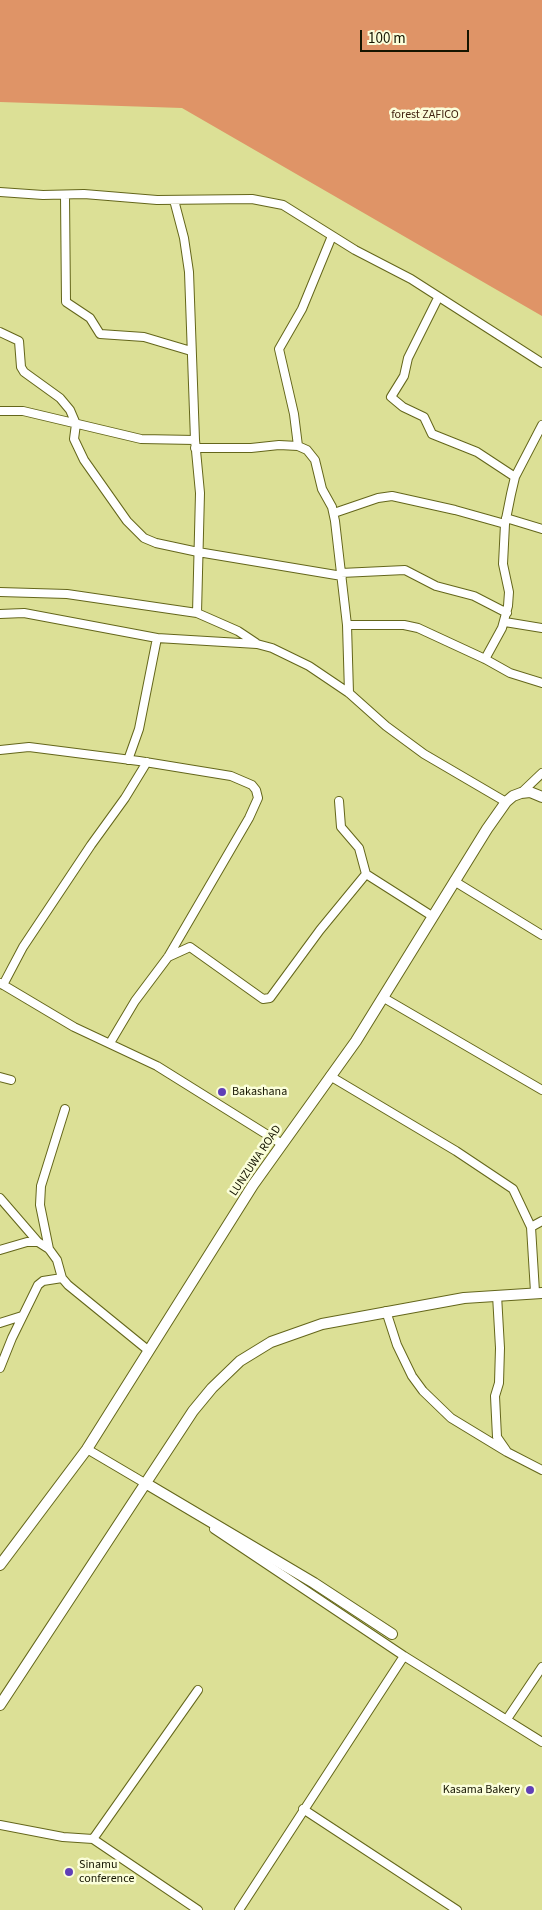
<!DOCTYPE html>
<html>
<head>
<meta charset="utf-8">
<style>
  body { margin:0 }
  #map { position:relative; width:542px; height:1910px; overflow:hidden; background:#dce096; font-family:"Source Sans 3",sans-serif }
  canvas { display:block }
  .scale { position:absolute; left:360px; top:30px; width:109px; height:22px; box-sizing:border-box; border:2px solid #151500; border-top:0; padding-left:6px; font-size:15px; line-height:18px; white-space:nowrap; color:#151500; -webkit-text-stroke:4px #fbfeda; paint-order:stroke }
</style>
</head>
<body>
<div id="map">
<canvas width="542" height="1910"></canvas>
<div class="scale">100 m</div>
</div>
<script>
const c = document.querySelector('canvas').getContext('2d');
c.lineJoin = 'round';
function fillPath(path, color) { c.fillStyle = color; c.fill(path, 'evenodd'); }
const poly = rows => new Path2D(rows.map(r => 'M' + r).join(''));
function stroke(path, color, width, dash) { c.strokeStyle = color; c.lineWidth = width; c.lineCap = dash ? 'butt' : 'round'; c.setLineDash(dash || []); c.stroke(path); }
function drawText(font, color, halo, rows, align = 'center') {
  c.font = font + ' "Source Sans 3",sans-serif'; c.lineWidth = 5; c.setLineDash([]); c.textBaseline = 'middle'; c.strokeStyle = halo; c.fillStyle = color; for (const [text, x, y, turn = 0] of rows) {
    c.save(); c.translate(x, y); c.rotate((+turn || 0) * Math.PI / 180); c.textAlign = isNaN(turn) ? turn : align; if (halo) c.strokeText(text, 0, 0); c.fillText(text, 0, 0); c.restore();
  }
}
fillPath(poly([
  [0,0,542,0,542,316,182,108,0,102]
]), '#df9467');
const minor = poly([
  [0,192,43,195,84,194,157,200,252,199,283,205,355,250,411,279,542,363],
  [65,196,66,302,90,318,100,334,144,337,191,351],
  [174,200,184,238,189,272,195,440,200,493,197,613],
  [438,298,408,358,404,376,391,397,403,407,424,417,432,434,477,452,515,477],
  [0,332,19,341,21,367,24,372,60,398,70,410,76,424,74,439,84,460,127,521,144,538,156,543,198,552,342,576],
  [0,411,23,411,141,439,195,440],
  [298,446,294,414,279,349,302,309,332,236],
  [195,448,251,448,279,445,298,446,307,450,315,460,322,489,332,507,335,521,347,625,349,693],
  [334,513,378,498,392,496,455,510,505,524],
  [506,518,542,529],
  [341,573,405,570,436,586,474,596,507,613],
  [0,592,67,594,197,613,238,631,256,643],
  [0,614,24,613,157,638,257,644,272,648,309,666,349,693,386,726,424,754,506,802],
  [505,622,542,628],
  [347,625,404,625,418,628,485,659,510,673,542,683],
  [485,659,502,628,508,606,509,592,503,564,505,524,511,494,515,477,542,425],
  [0,750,29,747,139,761,231,776,252,785,256,790,258,798,249,818,168,957,135,1001,110,1043],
  [128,760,139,729,157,638],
  [521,793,542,773],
  [339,801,341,827,359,848,366,874,432,916],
  [454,881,542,935],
  [168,957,190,947,263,999,270,998,320,930,366,874],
  [0,983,74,1027,157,1066,282,1144],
  [3,985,23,947,91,845,125,798,147,762],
  [384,998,542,1090],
  [330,1076,456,1151,513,1189,531,1227,535,1292],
  [0,1077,11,1080],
  [0,1198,38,1242],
  [531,1227,542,1221],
  [49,1249,40,1205,41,1186,65,1109],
  [0,1250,27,1242,38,1242,49,1249,57,1260,62,1278,68,1285,149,1351],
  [497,1295,500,1348,499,1383,495,1396,497,1437,506,1450],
  [386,1311,397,1345,412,1376,423,1391,451,1418,507,1452,542,1470],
  [0,1323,22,1316],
  [0,1368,12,1338,38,1285,43,1281,62,1278],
  [87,1449,148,1485],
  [214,1529,404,1656,542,1742],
  [507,1719,542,1667],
  [303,1809,457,1910],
  [0,1825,63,1837,93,1839,198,1690],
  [93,1839,198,1910],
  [239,1910,404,1656]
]);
const tertiary = poly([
  [147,1484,314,1583,392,1634],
  [0,1565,87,1449,253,1185,356,1041,487,829,506,802,513,796,521,793,530,792,542,797],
  [0,1705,193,1411,212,1388,240,1361,271,1342,322,1324,464,1298,542,1293]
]);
stroke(minor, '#64661b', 10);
stroke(tertiary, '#64661b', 12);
stroke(minor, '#fff', 8);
stroke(tertiary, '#fff', 10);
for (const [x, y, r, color] of [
  [222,1092,5,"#603fb7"],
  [530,1790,5,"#603fb7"],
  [69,1872,5,"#603fb7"]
]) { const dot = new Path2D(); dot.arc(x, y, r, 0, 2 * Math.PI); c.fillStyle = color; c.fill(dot); stroke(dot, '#fbfeda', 2); }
drawText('12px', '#422310', '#fbfeda', [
  ["forest ZAFICO",425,115]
]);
drawText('12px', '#151500', '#fbfeda', [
  ["Bakashana",232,1092],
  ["Kasama Bakery",520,1790,"right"],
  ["Sinamu",79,1865],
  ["conference",79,1879]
], 'left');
drawText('12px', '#151500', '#fbfeda', [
  ["LUNZUWA ROAD",256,1161,-56]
]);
</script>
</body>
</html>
